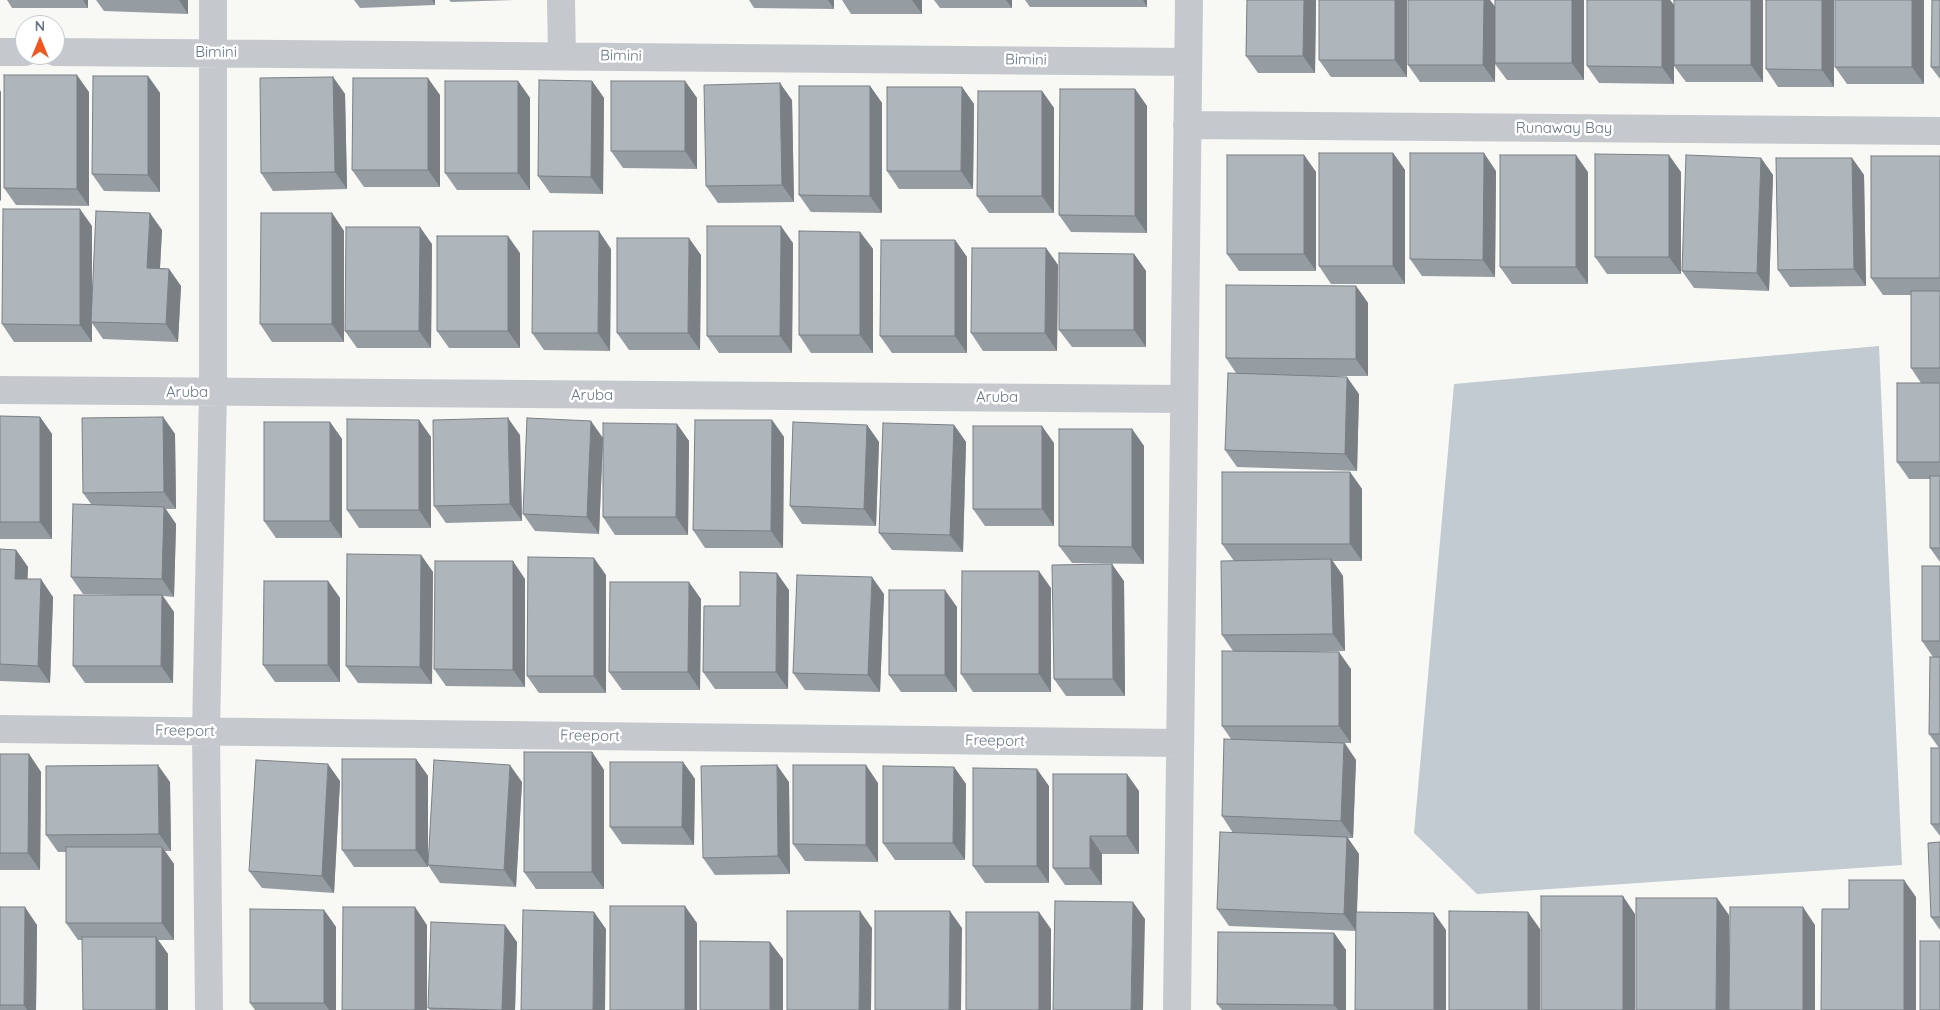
<!DOCTYPE html>
<html>
<head>
<meta charset="utf-8">
<style>
  body { margin:0 }
  #map { position:relative; width:1940px; height:1010px; overflow:hidden; background:#f8f8f5; font-family:Quicksand,sans-serif }
  canvas { display:block }
  .north { position:absolute; left:15px; top:15px; width:50px; height:50px; box-sizing:border-box; background:#fff; border:1px solid #c1c9cf; border-radius:50%; rotate:0deg; font-size:14px; font-weight:700; line-height:20px; text-align:center; color:#657788 }
  .north::after { content:''; display:block; margin:auto; width:18px; height:22px; background:#f0561d; clip-path:polygon(50% 0,100% 100%,50% 72%,0 100%) }
</style>
</head>
<body>
<div id="map">
<canvas width="1940" height="1010"></canvas>
<div class="north">N</div>
</div>
<script>
const c = document.querySelector('canvas').getContext('2d');
c.lineJoin = 'round';
function fillPath(path, color) { c.fillStyle = color; c.fill(path, 'evenodd'); }
const poly = rows => new Path2D(rows.map(r => 'M' + r).join(''));
function stroke(path, color, width, dash) { c.strokeStyle = color; c.lineWidth = width; c.lineCap = dash ? 'butt' : 'round'; c.setLineDash(dash || []); c.stroke(path); }
function drawText(font, color, halo, rows, align = 'center') {
  c.font = font + ' Quicksand,sans-serif'; c.lineWidth = 5; c.setLineDash([]); c.textBaseline = 'middle'; c.strokeStyle = halo; c.fillStyle = color; for (const [text, x, y, turn = 0] of rows) {
    c.save(); c.translate(x, y); c.rotate((+turn || 0) * Math.PI / 180); c.textAlign = isNaN(turn) ? turn : align; if (halo) c.strokeText(text, 0, 0); c.fillText(text, 0, 0); c.restore();
  }
}
fillPath(poly([
  [1879,346,1902,865,1477,894,1414,833,1454,384]
]), '#c1cbd1');
stroke(poly([
  [561,0,562,56],
  [0,52,25,52],
  [55,52,1188,62],
  [1187,125,1940,131],
  [0,390,1184,399],
  [0,729,1180,743],
  [209,1010,206,732,213,392,213,0],
  [1177,1010,1189,0]
]), '#c5c9cd', 28);
fillPath(poly([
  [7,0,88,0,88,8,12,8],
  [96,0,188,0,188,14,104,11],
  [354,0,435,0,435,5,360,8],
  [449,0,514,0,451,2],
  [749,0,834,0,834,9,754,8],
  [842,0,922,0,922,14,851,14],
  [934,0,1012,0,1012,8,940,8],
  [1025,0,1147,0,1147,7,1030,7],
  [1247,0,1316,0,1315,73,1258,73,1246,56],
  [1407,0,1407,77,1331,77,1319,60],
  [1490,0,1495,7,1495,0,1584,0,1584,80,1507,80,1495,64,1495,82,1420,82,1408,65],
  [1587,0,1670,0,1674,5,1763,0,1763,82,1686,82,1674,66,1674,84,1599,83,1587,66],
  [1766,0,1834,0,1834,87,1778,87,1766,69],
  [1835,0,1924,0,1924,84,1847,84,1835,67],
  [1940,0,1940,79,1931,67],
  [148,76,160,93,160,192,104,191,92,174],
  [333,77,345,94,347,189,273,191,261,173],
  [518,81,530,98,530,190,457,190,445,173],
  [592,81,604,98,603,194,550,193,538,176],
  [685,81,697,98,697,169,623,168,611,151],
  [870,86,882,103,882,213,811,212,799,195],
  [962,87,974,104,973,189,899,189,887,171],
  [1135,89,1147,106,1147,233,1071,232,1059,215],
  [1042,91,1054,108,1054,213,989,213,977,196],
  [89,92,89,206,16,205,4,188],
  [440,95,440,187,364,187,352,170],
  [792,100,794,202,718,203,706,186],
  [1393,153,1405,170,1405,284,1331,284,1319,266],
  [1304,155,1316,172,1316,271,1239,271,1227,254],
  [1940,156,1940,562,1930,548,1930,479,1909,479,1897,462,1921,383,1911,368,1911,295,1883,295,1871,278],
  [1761,158,1773,175,1769,291,1694,288,1682,271],
  [1852,158,1864,175,1866,286,1790,287,1778,270],
  [1496,171,1495,277,1422,276,1410,259],
  [1588,172,1588,284,1512,284,1500,267],
  [1681,172,1681,274,1607,274,1595,257],
  [332,213,344,231,344,342,272,342,260,324],
  [92,226,92,299,162,230,160,268,169,269,181,286,178,342,103,339,92,323,92,342,14,342,2,324],
  [860,232,873,249,873,353,811,353,799,335],
  [955,240,967,257,967,353,892,353,880,336],
  [793,243,792,353,719,353,707,336],
  [432,244,431,348,357,348,345,331],
  [1046,248,1058,265,1057,351,983,351,971,333],
  [611,249,610,351,544,350,532,333],
  [520,253,520,348,449,348,437,331],
  [1134,254,1146,271,1146,347,1072,347,1059,330],
  [701,255,700,350,629,350,617,333],
  [1356,286,1368,303,1368,376,1318,376,1359,394,1357,471,1237,467,1225,450,1236,373,1226,358],
  [0,416,40,417,52,434,52,539,0,539],
  [163,417,175,434,176,509,166,509,176,524,174,597,163,596,174,612,173,683,85,683,73,666,131,595,83,594,71,577,91,504,83,493],
  [419,420,431,437,431,528,359,528,347,510],
  [772,420,784,437,783,548,705,548,693,530],
  [330,422,342,439,342,538,276,538,264,521],
  [677,424,689,441,688,535,615,535,603,517],
  [867,425,879,442,876,526,802,524,790,506],
  [954,425,966,442,963,552,892,550,879,533],
  [1132,429,1144,446,1144,564,1072,563,1059,546],
  [520,435,522,521,446,523,434,506],
  [603,438,599,534,535,531,523,514],
  [1054,443,1054,526,985,526,973,509],
  [1350,472,1362,489,1362,561,1333,561,1343,576,1345,651,1302,652,1351,669,1351,743,1345,743,1356,760,1353,838,1348,838,1359,854,1357,912,1446,930,1446,1010,1356,931,1229,926,1217,909,1233,833,1222,816,1231,739,1222,726,1233,651,1222,635,1234,561,1222,544],
  [0,549,16,550,28,567,27,579,53,597,50,683,0,681],
  [421,555,433,572,432,684,358,683,346,666],
  [1940,566,1940,836,1931,824,1939,748,1929,734,1933,657,1922,641],
  [606,575,606,693,539,693,527,676],
  [525,579,525,687,446,686,434,669],
  [328,581,340,598,340,682,275,682,263,665],
  [1124,581,1125,696,1066,696,1054,679],
  [1051,588,1051,692,973,692,961,674],
  [789,590,788,689,715,689,703,672,740,606],
  [884,594,880,692,805,690,793,673],
  [701,599,700,690,622,690,609,672],
  [957,607,957,692,901,692,889,675],
  [592,752,604,770,604,889,536,889,524,872],
  [0,754,29,754,41,772,40,870,0,870],
  [416,759,428,776,428,867,354,867,342,850],
  [683,762,695,779,694,845,622,844,610,827],
  [954,767,966,784,965,860,895,860,883,843],
  [340,781,334,893,262,888,249,871],
  [170,782,171,851,165,851,174,864,174,940,158,940,168,954,168,1010,82,940,78,940,66,923,66,852,58,852,46,835],
  [522,782,516,887,440,883,428,865],
  [789,782,790,874,715,875,703,858],
  [878,783,878,862,805,861,793,844],
  [1049,786,1049,883,985,883,973,866],
  [1139,791,1139,854,1102,854,1102,885,1065,885,1053,868],
  [1940,842,1940,930,1931,917],
  [0,907,37,925,36,1010,0,1010],
  [324,910,336,927,336,1010,255,1010,250,1003],
  [1334,933,1346,950,1346,1010,1222,1010,1217,1004],
  [517,942,515,1010,430,1010,428,1008]
]), '#969da2');
fillPath(poly([
  [83,0,88,0,88,8],
  [179,0,188,0,188,14],
  [432,0,435,0,435,5],
  [828,0,834,0,834,9],
  [912,0,922,0,922,14],
  [1006,0,1012,0,1012,8],
  [1143,0,1147,0,1147,7],
  [1304,0,1316,0,1315,73,1303,56],
  [1395,0,1407,0,1407,77,1395,60],
  [1484,0,1490,0,1496,8,1495,82,1483,65],
  [1572,0,1584,0,1584,80,1572,63],
  [1662,0,1670,0,1674,5,1674,84,1662,67],
  [1751,0,1763,0,1763,82,1751,65],
  [1822,0,1834,0,1834,87,1822,70],
  [1912,0,1924,0,1924,84,1912,67],
  [77,75,89,92,89,206,77,189],
  [148,76,160,93,160,192,148,175],
  [333,77,345,94,347,189,335,172],
  [428,78,440,95,440,187,428,170],
  [518,81,530,98,530,190,518,173],
  [592,81,604,98,603,194,591,177],
  [685,81,697,98,697,169,685,151],
  [780,83,792,100,794,202,782,185],
  [870,86,882,103,882,213,870,196],
  [962,87,974,104,973,189,961,171],
  [1135,89,1147,106,1147,233,1135,216],
  [0,90,1,92,1,201,0,200],
  [1042,91,1054,108,1054,213,1042,196],
  [1393,153,1405,170,1405,284,1393,266],
  [1484,153,1496,171,1495,277,1483,260],
  [1304,155,1316,172,1316,271,1304,254],
  [1576,155,1588,172,1588,284,1576,267],
  [1669,155,1681,172,1681,274,1669,257],
  [1761,158,1773,175,1769,291,1757,273],
  [1852,158,1864,175,1866,286,1854,269],
  [80,209,92,226,92,322,91,322,92,323,92,342,80,325],
  [150,213,162,230,159,285,147,268],
  [332,213,344,231,344,342,332,324],
  [781,226,793,243,792,353,780,336],
  [420,227,432,244,431,348,419,331],
  [599,231,611,249,610,351,598,333],
  [860,232,873,249,873,353,860,335],
  [508,236,520,253,520,348,508,331],
  [689,238,701,255,700,350,688,333],
  [955,240,967,257,967,353,955,336],
  [1046,248,1058,265,1057,351,1045,333],
  [1134,254,1146,271,1146,347,1134,330],
  [169,269,181,286,178,342,166,324],
  [1356,286,1368,303,1368,376,1356,359],
  [1347,377,1359,394,1357,471,1345,454],
  [40,417,52,434,52,539,40,522],
  [163,417,175,434,176,509,164,492],
  [508,418,520,435,522,521,510,504],
  [419,420,431,437,431,528,419,510],
  [772,420,784,437,783,548,771,531],
  [591,421,603,438,599,534,587,517],
  [330,422,342,439,342,538,330,521],
  [677,424,689,441,688,535,676,517],
  [867,425,879,442,876,526,864,509],
  [954,425,966,442,963,552,950,535],
  [1042,426,1054,443,1054,526,1042,509],
  [1132,429,1144,446,1144,564,1132,547],
  [1350,472,1362,489,1362,561,1350,544],
  [164,507,176,524,174,597,162,579],
  [16,550,28,567,27,596,15,579],
  [421,555,433,572,432,684,420,667],
  [594,558,606,575,606,693,594,676],
  [1331,559,1343,576,1345,651,1333,634],
  [513,561,525,579,525,687,513,670],
  [1112,564,1124,581,1125,696,1113,679],
  [1039,571,1051,588,1051,692,1039,674],
  [777,573,789,590,788,689,776,672],
  [872,577,884,594,880,692,868,675],
  [41,579,53,597,50,683,38,666],
  [328,581,340,598,340,682,328,665],
  [689,582,701,599,700,690,688,672],
  [945,590,957,607,957,692,945,675],
  [162,595,174,612,173,683,161,666],
  [1339,652,1351,669,1351,743,1339,726],
  [1344,743,1356,760,1353,838,1341,821],
  [592,752,604,770,604,889,592,872],
  [29,754,41,772,40,870,28,853],
  [416,759,428,776,428,867,416,850],
  [683,762,695,779,694,845,682,827],
  [328,764,340,781,334,893,322,876],
  [158,765,170,782,171,851,159,834],
  [510,765,522,782,516,887,504,870],
  [777,765,789,782,790,874,778,856],
  [866,765,878,783,878,862,866,845],
  [954,767,966,784,965,860,953,843],
  [1037,769,1049,786,1049,883,1037,866],
  [1127,774,1139,791,1139,854,1127,836],
  [1090,836,1102,854,1102,885,1090,868],
  [1347,837,1359,854,1356,931,1344,914],
  [162,847,174,864,174,940,162,923],
  [1904,880,1916,897,1916,1010,1904,1010],
  [1623,896,1635,914,1635,1010,1623,1010],
  [1717,898,1729,915,1729,1010,1716,1010],
  [1133,902,1145,919,1143,1010,1131,1010],
  [685,906,697,923,697,1010,685,1010],
  [25,907,37,925,36,1010,27,1010,24,1005],
  [415,907,427,925,427,1010,415,1010],
  [1803,907,1815,925,1815,1010,1803,1010],
  [324,910,336,927,336,1010,329,1010,324,1003],
  [860,911,872,928,871,1010,859,1010],
  [950,911,962,928,961,1010,949,1010],
  [594,912,606,929,605,1010,593,1010],
  [1039,912,1051,929,1051,1010,1039,1010],
  [1528,912,1540,929,1540,1010,1528,1010],
  [1434,913,1446,930,1446,1010,1434,1010],
  [505,925,517,942,515,1010,502,1010],
  [1334,933,1346,950,1346,1010,1338,1010,1334,1005],
  [156,937,168,954,168,1010,156,1010],
  [770,942,783,959,783,1010,770,1010]
]), '#7a7f84');
const building = poly([
  [1247,0,1304,0,1303,56,1246,56,1247,0],
  [1319,0,1395,0,1395,60,1319,60,1319,0],
  [1408,0,1484,0,1483,65,1408,65,1408,0],
  [1495,0,1572,0,1572,63,1495,63,1495,0],
  [1587,0,1662,0,1662,67,1587,66,1587,0],
  [1674,0,1751,0,1751,65,1674,65,1674,0],
  [1766,0,1822,0,1822,70,1766,69,1766,0],
  [1835,0,1912,0,1912,67,1835,67,1835,0],
  [1932,0,1940,0,1940,67,1931,67,1932,0],
  [4,75,77,75,77,189,4,188,4,75],
  [93,76,148,76,148,175,92,174,93,76],
  [333,77,335,172,261,173,260,78,333,77],
  [353,78,428,78,428,170,352,170,353,78],
  [539,80,592,81,591,177,538,176,539,80],
  [445,81,518,81,518,173,445,173,445,81],
  [611,81,685,81,685,151,611,151,611,81],
  [780,83,782,185,706,186,704,85,780,83],
  [799,86,870,86,870,196,799,195,799,86],
  [887,87,962,87,961,171,887,171,887,87],
  [1060,89,1135,89,1135,216,1059,215,1060,89],
  [978,91,1042,91,1042,196,977,196,978,91],
  [1319,153,1393,153,1393,266,1319,266,1319,153],
  [1410,153,1484,153,1483,260,1410,259,1410,153],
  [1595,154,1669,155,1669,257,1595,257,1595,154],
  [1227,155,1304,155,1304,254,1227,254,1227,155],
  [1500,155,1576,155,1576,267,1500,267,1500,155],
  [1686,155,1761,158,1757,273,1682,271,1686,155],
  [1871,156,1940,156,1940,278,1871,278,1871,156],
  [1776,158,1852,158,1854,269,1778,270,1776,158],
  [3,209,80,209,80,325,2,324,3,209],
  [96,211,150,213,147,268,169,269,166,324,91,322,96,211],
  [261,213,332,213,332,324,260,324,261,213],
  [707,226,781,226,780,336,707,336,707,226],
  [346,227,420,227,419,331,345,331,346,227],
  [533,231,599,231,598,333,532,333,533,231],
  [799,231,860,232,860,335,799,335,799,231],
  [437,236,508,236,508,331,437,331,437,236],
  [617,238,689,238,688,333,617,333,617,238],
  [881,240,955,240,955,336,880,336,881,240],
  [972,248,1046,248,1045,333,971,333,972,248],
  [1059,253,1134,254,1134,330,1059,330,1059,253],
  [1226,285,1356,286,1356,359,1226,358,1226,285],
  [1911,291,1940,291,1940,368,1911,368,1911,291],
  [1228,373,1347,377,1345,454,1225,450,1228,373],
  [1897,383,1940,383,1940,462,1897,462,1897,383],
  [0,416,40,417,40,522,0,522,0,416],
  [163,417,164,492,83,493,82,418,163,417],
  [508,418,510,504,434,506,433,420,508,418],
  [527,418,591,421,587,517,523,514,527,418],
  [347,419,419,420,419,510,347,510,347,419],
  [695,420,772,420,771,531,693,530,695,420],
  [264,422,330,422,330,521,264,521,264,422],
  [793,422,867,425,864,509,790,506,793,422],
  [603,423,677,424,676,517,603,517,603,423],
  [883,423,954,425,950,535,879,533,883,423],
  [973,426,1042,426,1042,509,973,509,973,426],
  [1059,429,1132,429,1132,547,1059,546,1059,429],
  [1222,472,1350,472,1350,544,1222,544,1222,472],
  [1930,476,1940,476,1940,548,1930,548,1930,476],
  [73,504,164,507,162,579,71,577,73,504],
  [0,549,16,550,15,579,41,579,38,666,0,664,0,549],
  [347,554,421,555,420,667,346,666,347,554],
  [528,557,594,558,594,676,527,676,528,557],
  [1331,559,1333,634,1222,635,1221,561,1331,559],
  [435,561,513,561,513,670,434,669,435,561],
  [1112,564,1113,679,1054,679,1052,565,1112,564],
  [1922,566,1940,566,1940,641,1922,641,1922,566],
  [962,571,1039,571,1039,674,961,674,962,571],
  [740,572,777,573,776,672,703,672,704,606,740,606,740,572],
  [797,575,872,577,868,675,793,673,797,575],
  [264,581,328,581,328,665,263,665,264,581],
  [610,582,689,582,688,672,609,672,610,582],
  [889,590,945,590,945,675,889,675,889,590],
  [74,595,162,595,161,666,73,666,74,595],
  [1222,651,1339,652,1339,726,1222,726,1222,651],
  [1930,657,1940,657,1940,734,1929,734,1930,657],
  [1224,739,1344,743,1341,821,1222,816,1224,739],
  [1931,748,1940,748,1940,824,1931,824,1931,748],
  [524,752,592,752,592,872,524,872,524,752],
  [0,754,29,754,28,853,0,853,0,754],
  [342,759,416,759,416,850,342,850,342,759],
  [256,760,328,764,322,876,249,871,256,760],
  [434,760,510,765,504,870,428,865,434,760],
  [610,762,683,762,682,827,610,827,610,762],
  [158,765,159,834,46,835,46,766,158,765],
  [777,765,778,856,703,858,701,766,777,765],
  [793,765,866,765,866,845,793,844,793,765],
  [883,766,954,767,953,843,883,843,883,766],
  [973,768,1037,769,1037,866,973,866,973,768],
  [1053,774,1127,774,1127,836,1090,836,1090,868,1053,868,1053,774],
  [1220,832,1347,837,1344,914,1217,909,1220,832],
  [1940,842,1940,917,1931,917,1928,843,1940,842],
  [66,847,162,847,162,923,66,923,66,847],
  [1849,880,1904,880,1904,1010,1821,1010,1822,909,1849,909,1849,880],
  [1541,896,1623,896,1623,1010,1541,1010,1541,896],
  [1636,898,1717,898,1716,1010,1636,1010,1636,898],
  [1055,901,1133,902,1131,1010,1053,1010,1055,901],
  [610,906,685,906,685,1010,610,1010,610,906],
  [0,907,25,907,24,1005,0,1005,0,907],
  [343,907,415,907,415,1010,342,1010,343,907],
  [1730,907,1803,907,1803,1010,1729,1010,1730,907],
  [250,909,324,910,324,1003,250,1003,250,909],
  [523,910,594,912,593,1010,521,1010,523,910],
  [787,911,860,911,859,1010,787,1010,787,911],
  [875,911,950,911,949,1010,875,1010,875,911],
  [1449,911,1528,912,1528,1010,1449,1010,1449,911],
  [966,912,1039,912,1039,1010,966,1010,966,912],
  [1356,912,1434,913,1434,1010,1355,1010,1356,912],
  [431,922,505,925,502,1010,428,1008,431,922],
  [1218,932,1334,933,1334,1005,1217,1004,1218,932],
  [82,937,156,937,156,1010,83,1010,82,937],
  [700,941,770,942,770,1010,700,1010,700,941],
  [1920,941,1940,941,1940,1010,1920,1010,1920,941]
]);
fillPath(building, '#aeb6bc');
stroke(building, '#7a7f84', 1);
drawText('15px', '#657788', '#fff', [
  ["Bimini",216,52],
  ["Bimini",621,56,1],
  ["Bimini",1026,60,1],
  ["Runaway Bay",1564,128],
  ["Aruba",187,392],
  ["Aruba",592,395],
  ["Aruba",997,397],
  ["Freeport",185,731,1],
  ["Freeport",590,736,1],
  ["Freeport",995,741,1]
]);
</script>
</body>
</html>
